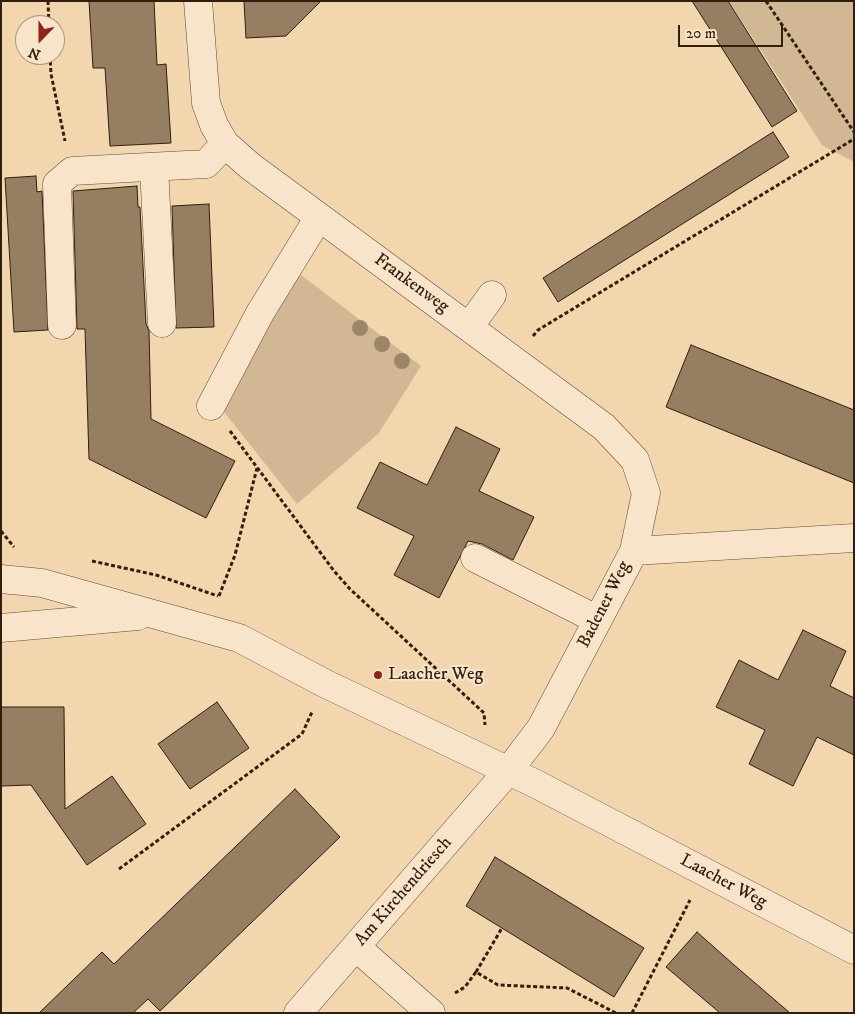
<!DOCTYPE html>
<html>
<head>
<meta charset="utf-8">
<style>
  body { margin:0 }
  #map { position:relative; width:855px; height:1014px; overflow:hidden; background:#f2d6ae; font-family:"IM FELL DW Pica",serif }
  canvas { display:block }
  .frame { position:absolute; inset:0; border:2px solid #301f0e; pointer-events:none }
  .north { position:absolute; left:15px; top:15px; width:50px; height:50px; box-sizing:border-box; background:#f7e4ca; border:1px solid #a7957f; border-radius:50%; rotate:202deg; font-size:14px; font-weight:700; line-height:20px; text-align:center; color:#301f0e }
  .north::after { content:''; display:block; margin:auto; width:18px; height:22px; background:#8f2418; clip-path:polygon(50% 0,100% 100%,50% 72%,0 100%) }
  .scale { position:absolute; left:678px; top:25px; width:105px; height:22px; box-sizing:border-box; border:2px solid #301f0e; border-top:0; padding-left:6px; font-size:15px; line-height:18px; white-space:nowrap; color:#301f0e; -webkit-text-stroke:4px #f7e4ca; paint-order:stroke }
</style>
</head>
<body>
<div id="map">
<canvas width="855" height="1014"></canvas>
<div class="frame"></div>
<div class="north">N</div>
<div class="scale">20 m</div>
</div>
<script>
const c = document.querySelector('canvas').getContext('2d');
c.lineJoin = 'round';
function fillPath(path, color) { c.fillStyle = color; c.fill(path, 'evenodd'); }
const poly = rows => new Path2D(rows.map(r => 'M' + r).join(''));
function stroke(path, color, width, dash) { c.strokeStyle = color; c.lineWidth = width; c.lineCap = dash ? 'butt' : 'round'; c.setLineDash(dash || []); c.stroke(path); }
function drawText(font, color, halo, rows, align = 'center') {
  c.font = font + ' "IM FELL DW Pica",serif'; c.lineWidth = 4; c.setLineDash([]); c.textBaseline = 'middle'; c.strokeStyle = halo; c.fillStyle = color; for (const [text, x, y, turn = 0] of rows) {
    c.save(); c.translate(x, y); c.rotate((+turn || 0) * Math.PI / 180); c.textAlign = isNaN(turn) ? turn : align; if (halo) c.strokeText(text, 0, 0); c.fillText(text, 0, 0); c.restore();
  }
}
fillPath(poly([
  [729,1,854,1,854,162,822,145],
  [297,272,421,366,379,433,297,504,221,408]
]), '#d1b793');
const building = poly([
  [89,1,154,1,157,65,166,64,171,143,110,146,105,68,93,68,89,1],
  [244,1,321,1,286,36,246,38,244,1],
  [692,1,728,1,797,111,772,127,692,1],
  [773,132,789,157,558,302,543,278,773,132],
  [36,176,37,192,42,191,48,330,14,332,5,178,36,176],
  [137,186,138,207,140,207,146,324,149,331,151,419,235,461,206,518,89,459,85,329,77,329,73,191,137,186],
  [209,204,214,327,176,328,172,206,209,204],
  [691,345,854,410,854,483,666,407,691,345],
  [456,427,500,449,479,491,534,517,513,560,482,544,468,541,439,598,394,575,414,536,357,508,380,462,427,485,456,427],
  [803,630,846,651,830,686,854,698,854,755,817,737,793,786,749,764,765,730,716,707,739,660,778,680,803,630],
  [217,702,249,748,190,789,158,744,217,702],
  [1,707,64,707,65,809,112,776,146,824,87,865,31,785,1,786,1,707],
  [295,789,340,837,160,1011,148,999,133,1013,39,1013,102,952,114,964,295,789],
  [495,857,644,948,614,997,466,906,495,857],
  [697,932,733,964,790,1013,720,1013,666,967,697,932]
]);
fillPath(building, '#957e61');
stroke(building, '#301f0e', 1);
const minor = poly([
  [198,1,206,103,214,125,225,144,250,166,604,427,635,460,646,493,634,551],
  [154,167,162,323],
  [62,325,57,184,72,171,206,164,225,144],
  [469,327,492,295],
  [211,406,260,313,319,217],
  [475,558,598,620],
  [1,579,42,583,239,638,326,684,536,784,854,950],
  [1,628,138,616],
  [356,947,431,1013],
  [298,1013,509,770,541,728,634,551,854,538]
]);
stroke(minor, '#604d36', 29);
stroke(poly([
  [48,1,49,25],
  [766,1,854,132],
  [50,55,51,74,65,141],
  [533,336,538,330,854,139],
  [230,431,334,571,350,589,484,713,485,725],
  [1,531,14,547],
  [92,561,156,575,218,596],
  [219,596,235,555,257,468],
  [119,869,302,734,312,712],
  [476,972,502,928],
  [455,993,465,987,476,972,498,985,567,988,616,1013],
  [632,1013,690,900]
]), '#301f0e', 3, [4, 2.5]);
stroke(minor, '#f7e4ca', 28);
c.fillStyle = '#9d8668';
for (const [x, y] of [
  [360,328],
  [382,344],
  [402,361]
]) { c.beginPath(); c.arc(x, y, 8, 0, 2 * Math.PI); c.fill(); }
for (const [x, y, r, color] of [
  [378,675,5,"#8f2418"]
]) { const dot = new Path2D(); dot.arc(x, y, r, 0, 2 * Math.PI); c.fillStyle = color; c.fill(dot); stroke(dot, '#f7e4ca', 2); }
drawText('18px', '#301f0e', '#f7e4ca', [
  ["Frankenweg",411,284,36],
  ["Badener Weg",605,605,-63],
  ["Laacher Weg",723,882,28],
  ["Am Kirchendriesch",404,892,-49]
]);
drawText('18px', '#301f0e', '#f7e4ca', [
  ["Laacher Weg",388,675]
], 'left');
</script>
</body>
</html>
